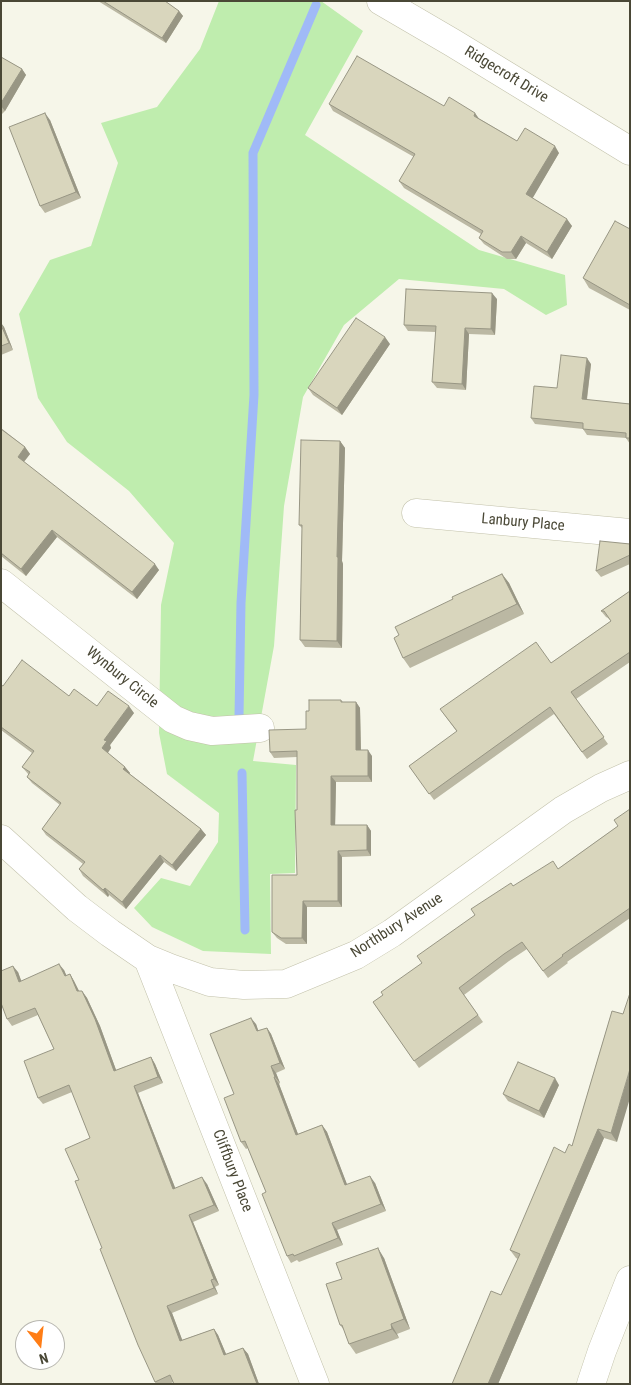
<!DOCTYPE html>
<html>
<head>
<meta charset="utf-8">
<style>
  body { margin:0 }
  #map { position:relative; width:631px; height:1385px; overflow:hidden; background:#f6f6e9; font-family:"Roboto Condensed",sans-serif }
  canvas { display:block }
  .frame { position:absolute; inset:0; border:2px solid #4a4836; pointer-events:none }
  .north { position:absolute; left:15px; top:1320px; width:50px; height:50px; box-sizing:border-box; background:#fff; border:1px solid #b7b6af; border-radius:50%; rotate:164deg; font-size:14px; font-weight:700; line-height:20px; text-align:center; color:#4a4836 }
  .north::after { content:''; display:block; margin:auto; width:18px; height:22px; background:#ff7d16; clip-path:polygon(50% 0,100% 100%,50% 72%,0 100%) }
</style>
</head>
<body>
<div id="map">
<canvas width="631" height="1385"></canvas>
<div class="frame"></div>
<div class="north">N</div>
</div>
<script>
const c = document.querySelector('canvas').getContext('2d');
c.lineJoin = 'round';
function fillPath(path, color) { c.fillStyle = color; c.fill(path, 'evenodd'); }
const poly = rows => new Path2D(rows.map(r => 'M' + r).join(''));
function stroke(path, color, width, dash) { c.strokeStyle = color; c.lineWidth = width; c.lineCap = dash ? 'butt' : 'round'; c.setLineDash(dash || []); c.stroke(path); }
function drawText(font, color, halo, rows, align = 'center') {
  c.font = font + ' "Roboto Condensed",sans-serif'; c.lineWidth = 5; c.setLineDash([]); c.textBaseline = 'middle'; c.strokeStyle = halo; c.fillStyle = color; for (const [text, x, y, turn = 0] of rows) {
    c.save(); c.translate(x, y); c.rotate((+turn || 0) * Math.PI / 180); c.textAlign = isNaN(turn) ? turn : align; if (halo) c.strokeText(text, 0, 0); c.fillText(text, 0, 0); c.restore();
  }
}
fillPath(poly([
  [219,1,321,1,363,31,305,135,479,250,565,275,567,305,546,315,504,289,399,279,344,325,303,397,284,506,274,646,253,761,296,765,295,873,270,874,271,954,203,951,152,927,134,908,161,878,190,886,218,842,219,813,167,774,159,733,161,605,174,543,129,491,67,442,38,398,19,314,50,260,91,246,118,163,101,123,157,107,200,49]
]), '#bfedae');
stroke(poly([
  [239,716,241,603,254,395,253,153,316,5],
  [242,773,245,930]
]), '#a0baf7', 9);
const minor = poly([
  [381,1,453,43,630,151],
  [416,513,630,533],
  [1,583,173,719,189,726,212,731,260,728],
  [1,839,77,908,110,933,148,959,170,968,210,982,244,985,286,984,356,955,392,933,563,810,601,788,630,775],
  [148,959,315,1384],
  [591,1384,602,1351,630,1280]
]);
stroke(minor, '#c2c1aa', 29);
stroke(minor, '#fff', 28);
fillPath(poly([
  [98,1,167,1,166,2,179,11,183,16,166,43],
  [1,57,22,69,26,75,5,111,1,115],
  [329,104,444,106,480,119,517,141,559,153,532,198,572,226,552,259,526,243,516,259,507,259,484,244,479,238,481,234,404,188,399,181,414,157,333,111],
  [50,120,81,198,45,213,40,206],
  [630,229,630,310,589,288,583,278],
  [497,299,495,335,469,334,466,390,437,388,432,382,436,332,408,331,404,325],
  [1,323,4,327,13,350,1,355],
  [390,344,342,415,313,395,308,388],
  [591,364,587,400,630,404,630,444,626,438,587,435,583,429,535,424,531,418,557,388],
  [1,428,25,447,30,454,24,462,159,570,137,599,57,537,26,576,1,556],
  [340,441,345,448,342,561,343,564,342,648,305,647,300,640,302,528,299,525],
  [630,544,630,564,601,577,596,571],
  [502,574,509,583,524,614,410,668,403,658,399,635,453,599],
  [630,591,630,662,576,699,608,744,587,759,554,714,434,800,409,766,457,732,440,709,551,663,611,621,608,618,606,617,601,611],
  [1,685,3,686,69,696,97,706,134,713,110,745,111,748,108,753,125,767,130,773,130,774,201,829,206,835,176,871,164,862,126,909,109,895,108,897,83,876,79,869,83,864,46,835,42,829,60,805,32,783,27,777,29,775,22,767,32,753,1,730],
  [341,700,343,702,356,702,360,708,361,750,372,756,372,782,336,782,335,825,367,825,371,831,371,856,342,857,342,907,307,907,307,944,286,944,277,938,272,932,297,875,297,757,274,758,270,752,306,729],
  [630,809,630,918,567,962,568,963,548,978,527,949,509,961,464,995,483,1022,419,1068,373,1002,383,995,422,963,475,915,513,886,558,869,618,826],
  [64,970,66,976,70,974,74,981,79,991,82,991,87,998,100,1026,116,1070,151,1057,155,1064,163,1083,138,1093,175,1188,207,1184,219,1211,193,1222,219,1285,215,1287,218,1294,172,1313,182,1340,214,1329,218,1335,226,1354,243,1348,248,1354,259,1384,174,1384,173,1382,170,1384,156,1384,155,1382,102,1248,79,1180,90,1138,72,1092,43,1104,38,1098,54,1049,38,1015,12,1026,7,1019,18,972,21,981],
  [612,1011,617,1142,604,1138,498,1384,452,1384,501,1295,518,1259,516,1258,510,1250,565,1153,572,1146],
  [256,1024,258,1031,267,1028,271,1034,285,1069,276,1073,280,1083,279,1084,298,1134,322,1125,327,1132,347,1185,375,1183,386,1211,337,1230,343,1245,299,1262,297,1260,291,1263,287,1256,266,1192,248,1148,246,1149,241,1142,234,1094],
  [559,1085,544,1118,508,1101,503,1094],
  [384,1258,410,1329,397,1334,399,1338,356,1354,349,1344,344,1330,340,1325,342,1279]
]), '#bbb8a3');
fillPath(poly([
  [179,11,183,16,166,43,162,38],
  [22,69,26,75,5,111,1,106,1,103],
  [45,113,50,120,81,198,76,192],
  [475,113,480,120,474,116],
  [555,146,559,153,531,201,526,194],
  [567,219,572,226,552,259,547,252],
  [521,236,526,243,516,259,511,252],
  [492,293,497,299,495,335,491,329],
  [1,323,4,327,13,350,9,343],
  [465,328,469,334,466,390,462,384],
  [385,337,390,344,342,415,337,408],
  [587,358,591,364,586,405,582,399],
  [340,441,345,448,342,561,343,564,342,648,337,641,337,557],
  [25,447,30,454,22,464,18,457],
  [52,530,57,537,26,576,21,569],
  [155,564,159,570,137,599,132,592],
  [502,574,509,583,524,614,517,604],
  [356,702,360,708,361,756,356,750],
  [129,706,134,713,110,745,111,748,106,755,102,748,104,740],
  [368,750,372,756,372,782,368,776],
  [125,767,130,773,128,776,123,769],
  [331,776,336,782,335,831,331,825],
  [367,825,371,831,371,856,367,850],
  [201,829,206,835,176,871,172,865],
  [338,851,342,857,342,907,338,901],
  [160,855,164,862,126,909,122,902],
  [105,888,109,895,108,897,103,890],
  [303,901,307,907,307,944,302,938],
  [59,964,64,970,70,983,65,976],
  [13,966,18,972,24,988,19,982],
  [70,974,74,981,82,997,77,991],
  [82,991,87,998,100,1026,119,1078,114,1071],
  [251,1018,256,1024,261,1038,257,1031],
  [267,1028,271,1034,285,1069,280,1063],
  [151,1057,155,1064,163,1083,158,1077],
  [271,1066,276,1073,280,1083,275,1077],
  [630,1069,630,1098,617,1142,611,1133],
  [274,1077,279,1084,301,1142,296,1135],
  [555,1078,559,1085,544,1118,539,1111],
  [134,1086,138,1093,178,1195,173,1189],
  [322,1125,327,1132,350,1192,345,1185],
  [598,1129,604,1138,498,1384,488,1384],
  [370,1176,375,1183,386,1211,381,1204],
  [202,1177,207,1184,219,1211,214,1205],
  [189,1215,193,1222,219,1285,214,1279],
  [332,1223,337,1230,343,1245,338,1238],
  [378,1248,384,1258,410,1329,404,1319],
  [211,1280,215,1287,218,1294,214,1288],
  [167,1306,172,1313,185,1347,180,1341],
  [391,1324,397,1334,399,1338,392,1329],
  [214,1329,218,1335,229,1361,224,1355],
  [243,1348,248,1354,259,1384,257,1384]
]), '#989684');
const building = poly([
  [103,1,165,1,179,11,162,38,103,1],
  [357,56,444,106,449,97,475,113,474,116,517,141,525,128,555,146,526,194,567,219,547,252,521,236,511,252,502,252,479,238,483,231,399,181,415,154,329,104,357,56],
  [1,57,22,69,1,103,1,57],
  [45,113,76,192,40,206,9,127,45,113],
  [615,221,630,229,630,305,583,278,615,221],
  [406,289,492,293,491,329,465,328,462,384,432,382,436,326,404,325,406,289],
  [356,318,385,337,337,408,308,388,356,318],
  [1,325,9,343,1,346,1,325],
  [561,355,587,358,582,399,630,404,630,438,626,438,626,433,583,429,583,423,531,418,534,386,557,388,561,355],
  [1,429,25,447,18,457,155,564,132,592,52,530,21,569,1,553,1,429],
  [301,440,340,441,337,557,338,557,337,641,300,640,302,525,299,525,301,440],
  [600,541,630,544,630,555,596,571,600,541],
  [502,574,517,604,403,658,394,638,399,635,395,627,453,599,452,597,502,574],
  [630,591,630,652,571,692,604,737,582,752,550,707,429,794,409,766,457,731,440,709,536,642,551,663,611,621,604,611,601,611,630,591],
  [22,660,69,696,74,689,97,706,108,691,129,706,104,740,107,741,102,748,125,767,123,769,201,829,172,865,160,855,122,902,105,888,103,890,79,869,85,862,42,829,61,803,27,777,30,772,22,767,34,751,1,727,1,685,3,686,22,660],
  [309,700,341,700,341,702,356,702,356,750,368,750,368,776,331,776,331,825,367,825,367,850,338,851,338,901,303,901,302,938,281,938,272,932,272,875,297,875,295,810,297,810,297,751,270,752,269,730,306,729,306,711,309,711,309,700],
  [630,809,630,908,562,955,563,956,543,971,522,942,504,954,459,988,478,1015,414,1061,373,1002,383,995,381,992,422,963,417,956,475,915,471,909,511,883,513,886,553,861,558,869,618,826,614,820,630,809],
  [59,964,65,976,70,974,77,991,82,991,95,1019,114,1071,151,1057,158,1077,134,1086,173,1189,202,1177,214,1205,189,1215,214,1279,211,1280,214,1288,167,1306,180,1341,214,1329,224,1355,243,1348,257,1384,174,1384,170,1375,155,1382,138,1345,100,1249,102,1248,75,1181,79,1180,65,1149,90,1138,69,1085,38,1098,24,1061,54,1049,35,1008,7,1019,1,1003,1,971,13,966,19,982,59,964],
  [630,993,630,1069,611,1133,598,1129,488,1384,452,1384,491,1291,501,1295,520,1254,510,1250,554,1147,565,1153,569,1144,572,1146,612,1011,623,1014,630,993],
  [251,1018,257,1031,267,1028,280,1063,271,1066,275,1077,274,1077,296,1135,322,1125,345,1185,370,1176,381,1204,332,1223,338,1238,294,1256,293,1254,287,1256,262,1194,266,1192,245,1141,241,1142,224,1098,234,1094,210,1034,251,1018],
  [518,1062,555,1078,539,1111,503,1094,518,1062],
  [378,1248,404,1319,391,1324,392,1329,349,1344,342,1325,340,1325,326,1284,342,1279,336,1263,378,1248]
]);
fillPath(building, '#d9d6bd');
stroke(building, '#989684', 1);
drawText('15px', '#4a4836', '#fff', [
  ["Ridgecroft Drive",506,75,31],
  ["Lanbury Place",523,523,5],
  ["Wynbury Circle",122,678,39],
  ["Northbury Avenue",397,926,-33],
  ["Cliffbury Place",232,1171,69]
]);
</script>
</body>
</html>
